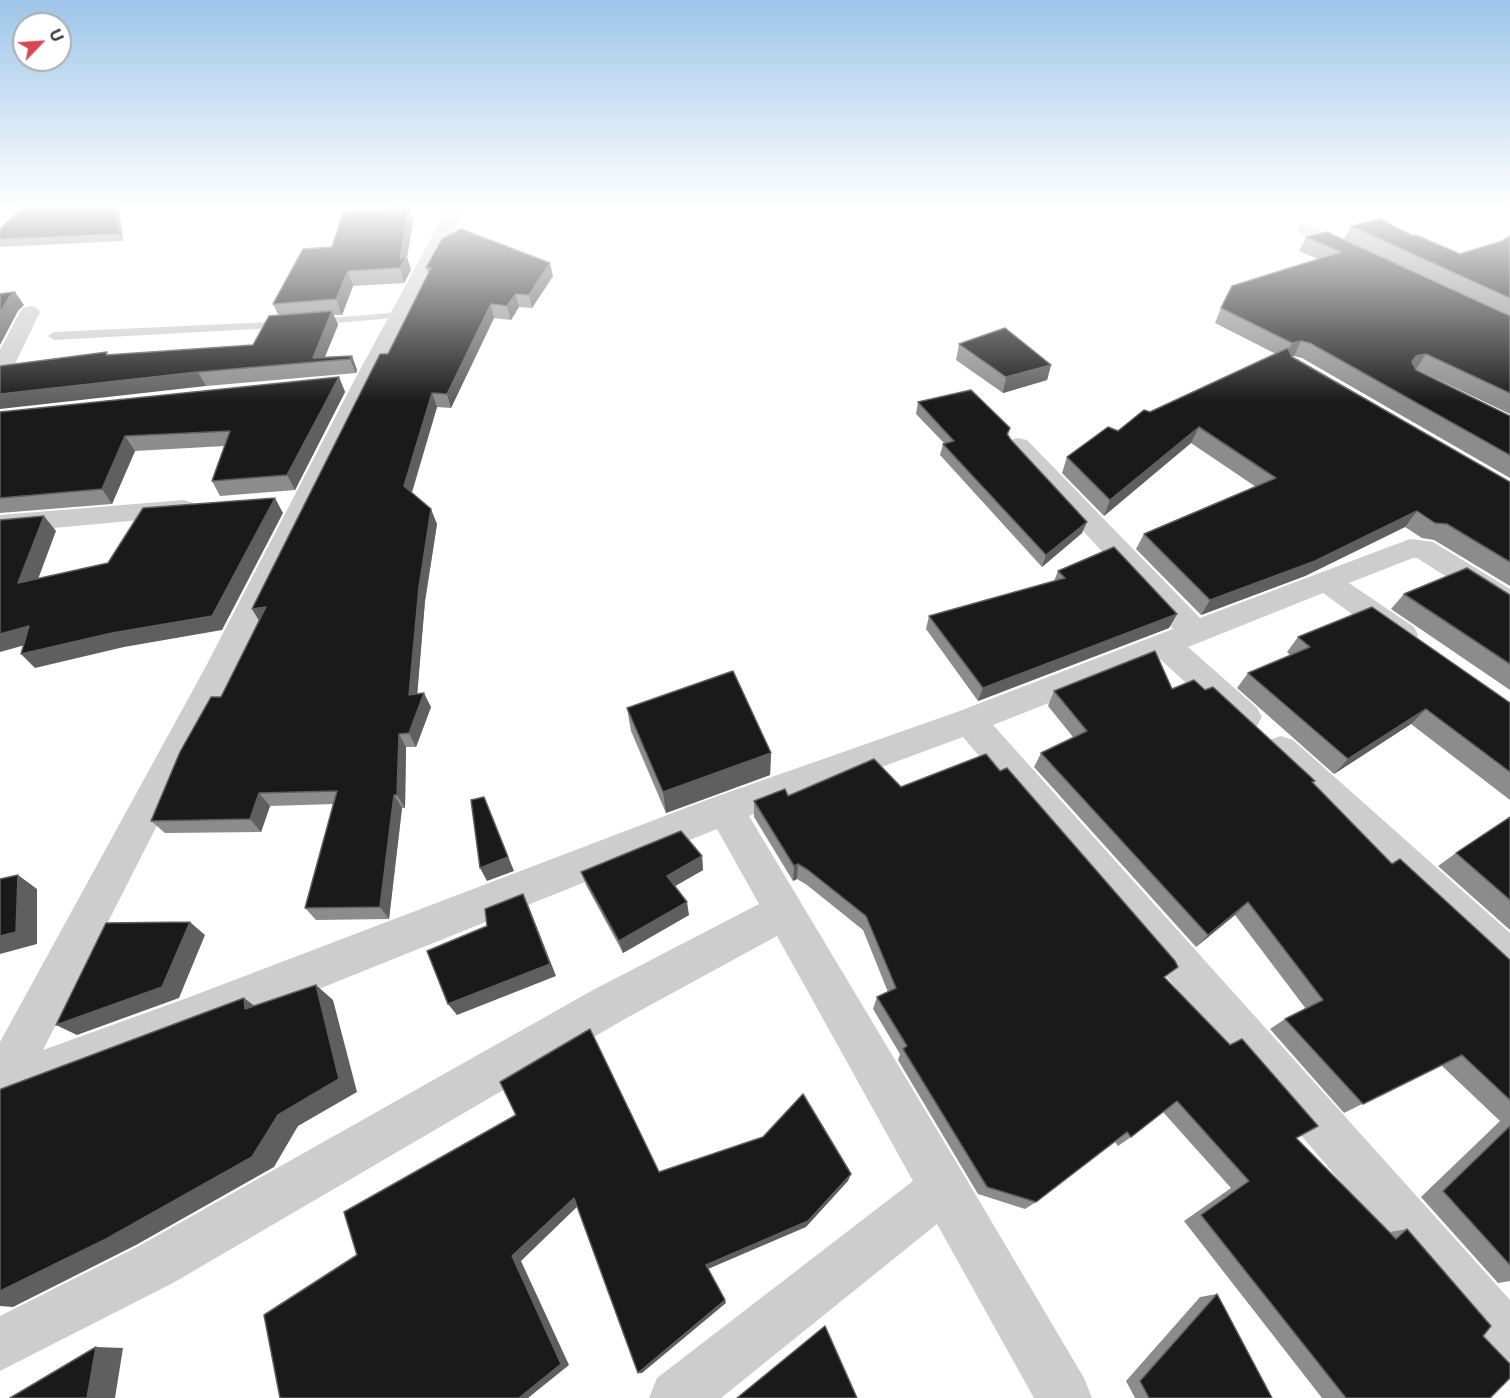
<!DOCTYPE html>
<html>
<head>
<meta charset="utf-8">
<style>
  body { margin:0 }
  #map { position:relative; width:1510px; height:1398px; overflow:hidden; background:#fff; font-family:Inter,sans-serif }
  canvas { display:block }
  .north { position:absolute; left:12px; top:12px; width:60px; height:60px; box-sizing:border-box; background:#fff; border:2px solid #adadad; border-radius:50%; rotate:65deg; font-size:16px; font-weight:700; line-height:24px; text-align:center; color:#333 }
  .north::after { content:''; display:block; margin:auto; width:21px; height:27px; background:#d64850; clip-path:polygon(50% 0,100% 100%,50% 72%,0 100%) }
</style>
</head>
<body>
<div id="map">
<canvas width="1510" height="1398"></canvas>
<div class="north">U</div>
</div>
<script>
const c = document.querySelector('canvas').getContext('2d');
c.lineJoin = 'round';
const poly = rows => new Path2D(rows.map(r => 'M' + r).join(''));
function fillPath(path, color) { c.fillStyle = color; c.fill(path, 'evenodd'); }
function stroke(path, color, width, dash) { c.strokeStyle = color; c.lineWidth = width; c.lineCap = dash ? 'butt' : 'round'; c.setLineDash(dash || []); c.stroke(path); }
fillPath(poly([
  [400,312,404,313,404,317,293,327,54,340,48,336,54,332,293,321,400,312]
]), '#cdcdcd');
fillPath(poly([
  [448,207,466,207,376,381,237,668,43,1050,187,998,712,798,957,712,1173,629,1009,450,1006,445,1009,440,1018,438,1027,440,1200,618,1410,539,1433,542,1510,589,1510,614,1499,610,1417,558,1413,558,1349,583,1414,627,1418,635,1414,643,1403,646,1392,643,1323,593,1188,647,1257,708,1262,717,1257,726,1245,730,1233,726,1160,659,993,725,1510,1300,1510,1367,1491,1359,963,737,749,816,961,1170,1084,1378,1092,1398,1034,1398,937,1224,721,1398,649,1398,657,1378,913,1181,777,936,623,1020,173,1283,0,1371,0,1316,137,1247,593,990,759,904,717,829,187,1042,0,1111,0,1042,205,668,354,381,448,207],
  [1306,225,1363,250,1365,254,1363,258,1356,260,1349,258,1300,234,1297,230,1300,226,1306,225],
  [30,306,37,308,40,312,11,372,8,377,0,379,0,350,20,312,23,308,30,306],
  [184,500,194,503,197,509,194,515,0,533,0,515,184,500],
  [1281,736,1293,740,1510,933,1510,980,1495,974,1269,760,1264,750,1269,740,1281,736]
]), '#cdcdcd');
fillPath(poly([
  [23,207,119,207,123,241,0,247,0,229],
  [413,222,407,257,411,270,404,283,353,286,342,315,334,315,338,325,325,357,352,356,357,370,356,373,206,386,109,355,253,345,279,316,273,304,332,247],
  [1351,226,1413,236,1460,254,1502,241,1510,236,1510,414,1416,369,1510,416,1510,478,1302,358,1294,356,1292,356,1510,482,1510,586,1434,540,1422,538,1405,527,1305,576,1201,615,1136,549,1144,534,1256,487,1191,443,1104,516,1062,473,1067,457,1118,431,1150,412,1276,354,1215,323,1221,308,1318,259,1299,251,1306,237,1344,240],
  [442,239,553,276,532,308,519,307,511,320,494,318,451,408,437,407,412,493,437,524,425,601,417,694,431,707,416,747,406,747,405,808,402,808,389,919,316,920,305,908,334,804,270,806,261,832,165,833,151,821,221,697,259,621,428,274,426,268],
  [959,344,1051,365,1047,380,1003,393,956,360],
  [339,377,345,392,295,490,220,496,212,481,225,446,135,451,112,504,0,513,0,412],
  [918,402,1010,428,1008,435,1011,440,1082,533,1042,567,940,455,943,444,944,443,916,414],
  [1058,571,1177,614,1169,628,978,701,926,629,929,616,1054,581],
  [1404,594,1510,595,1510,690,1391,609],
  [1298,637,1510,703,1510,800,1411,724,1334,774,1237,688,1248,673,1290,655,1287,652],
  [1172,689,1205,690,1315,781,1313,783,1392,864,1510,960,1510,1281,1498,1283,1421,1197,1500,1121,1441,1065,1344,1113,1270,1029,1285,1019,1306,1009,1235,915,1196,947,1034,767,1041,753,1073,737,1048,706,1054,691],
  [627,708,771,753,770,775,666,813,631,731],
  [901,787,1166,978,1296,1138,1390,1232,1407,1229,1483,1336,1490,1398,1322,1398,1184,1221,1231,1188,1163,1112,1131,1137,1118,1146,1115,1142,1036,1202,1025,1209,978,1194,898,1060,900,1054,873,1009,877,997,888,992,863,930,807,885,797,879,793,881,754,817,754,801,788,796],
  [1510,817,1510,930,1438,866,1456,853],
  [702,856,703,870,675,886,689,915,623,953,586,885,581,872],
  [1217,1294,1272,1398,1135,1398,1126,1381,1200,1297]
]), '#8c8c8c');
fillPath(poly([
  [116,207,119,207,123,241,119,234],
  [409,207,413,222,407,257,411,270,404,283,400,268,400,259],
  [550,263,553,276,532,308,529,295],
  [348,271,353,286,342,315,336,299],
  [15,292,24,305,18,311,0,345,0,313,9,297],
  [516,294,519,307,511,320,507,306],
  [491,304,494,318,451,408,447,394],
  [332,311,338,325,323,361,313,358],
  [1301,341,1294,356,1284,358,1292,343],
  [1426,354,1416,369,1406,371,1416,356],
  [352,356,357,370,356,373,350,359],
  [1051,365,1047,380,1003,393,1006,377],
  [198,372,206,386,0,409,0,394],
  [339,377,345,392,295,490,287,475],
  [432,393,437,407,409,501,404,486],
  [1199,427,1191,443,1104,516,1110,500],
  [125,436,135,451,112,504,102,489],
  [275,498,283,513,222,630,124,647,35,668,21,654],
  [431,509,437,524,425,601,416,709,409,695,419,587],
  [1417,511,1405,527,1305,576,1201,615,1210,600],
  [44,516,56,531,31,598,18,583],
  [1087,522,1082,533,1042,567,1046,555],
  [266,607,261,624,252,609],
  [1177,614,1169,628,978,701,983,688],
  [29,626,43,640,0,652,0,634],
  [424,693,431,707,416,747,409,733],
  [1426,709,1411,724,1334,774,1348,759],
  [399,734,406,747,405,808,397,795],
  [771,753,770,775,666,813,663,792],
  [259,793,270,806,261,832,250,819],
  [394,795,402,808,389,919,380,907],
  [484,797,514,871,487,881,480,868],
  [702,856,703,870,670,889,667,876],
  [798,864,797,879,793,881,794,866],
  [18,875,37,889,37,944,0,954,0,936],
  [523,894,529,907,556,976,457,1015,448,1004],
  [687,902,689,915,623,953,619,941],
  [1248,902,1235,915,1196,947,1208,935],
  [190,922,205,935,179,998,77,1035,56,1025],
  [316,985,333,1000,357,1092,298,1126,274,1167,136,1245,13,1307,0,1306,0,1291],
  [244,998,264,1013,245,1009],
  [851,1174,848,1181,806,1227,708,1269,706,1265],
  [574,1198,580,1204,521,1261,569,1365,528,1398,519,1398,512,1256],
  [725,1300,726,1303,642,1373,638,1373],
  [96,1347,123,1348,115,1398,87,1398]
]), '#5f5f5f');
const building = poly([
  [23,207,116,207,119,234,0,239,0,229,23,207],
  [409,207,400,259,407,255,400,268,348,271,336,299,273,304,303,249,332,247,343,213,409,207],
  [1380,219,1413,236,1416,235,1460,254,1502,241,1510,236,1510,298,1351,226,1380,219],
  [461,229,550,263,529,295,516,294,507,306,491,304,447,394,432,393,404,486,431,509,419,587,409,695,424,693,409,733,399,734,397,795,394,795,380,907,305,908,337,791,259,793,250,819,151,821,180,752,211,697,221,697,266,607,252,609,373,368,380,354,388,354,431,268,426,268,442,239,461,229],
  [1327,232,1510,316,1510,393,1426,354,1416,356,1412,362,1416,370,1510,416,1510,455,1310,343,1301,341,1292,343,1221,308,1232,286,1341,252,1306,237,1327,232],
  [15,292,9,297,0,313,0,294,15,292],
  [332,311,313,358,352,356,350,359,198,372,0,394,0,366,107,352,106,355,253,345,269,316,332,311],
  [1005,328,1051,365,1006,377,959,344,1005,328],
  [1288,348,1292,357,1510,482,1510,562,1447,524,1435,523,1417,511,1315,561,1210,600,1144,534,1276,478,1199,427,1110,500,1067,457,1108,427,1118,431,1144,410,1150,412,1288,348],
  [339,377,287,475,212,481,230,431,125,436,102,489,0,498,0,412,339,377],
  [971,390,1010,428,1007,434,1011,440,1087,522,1046,555,943,444,954,441,918,402,971,390],
  [275,498,212,616,112,633,21,654,29,626,0,634,0,520,44,516,18,583,108,563,143,508,275,498],
  [1114,547,1177,614,983,688,929,616,1065,578,1058,571,1114,547],
  [1467,568,1510,595,1510,664,1404,594,1467,568],
  [1372,607,1510,703,1510,772,1426,709,1348,759,1248,673,1310,647,1298,637,1372,607],
  [1155,651,1172,689,1194,680,1205,690,1213,687,1315,781,1312,782,1392,864,1400,859,1510,960,1510,1100,1462,1055,1363,1104,1285,1019,1323,1000,1248,902,1208,935,1041,753,1087,731,1054,691,1155,651],
  [733,671,771,753,663,792,627,708,733,671],
  [986,754,1000,771,1007,768,1175,961,1178,967,1164,977,1230,1045,1242,1039,1318,1126,1296,1138,1396,1239,1407,1229,1491,1326,1483,1336,1510,1364,1510,1378,1490,1398,1346,1398,1201,1215,1249,1181,1177,1101,1131,1137,1127,1132,1036,1202,987,1187,903,1049,907,1046,877,997,896,988,866,916,808,870,798,864,794,866,754,801,785,789,788,796,874,759,901,787,986,754],
  [484,797,508,857,480,868,471,800,484,797],
  [1510,817,1510,900,1456,853,1510,817],
  [681,831,702,856,667,876,687,902,619,941,581,872,681,831],
  [18,875,16,932,0,936,0,879,18,875],
  [523,894,550,964,448,1004,427,951,487,926,485,909,523,894],
  [190,922,162,987,56,1025,106,923,190,922],
  [316,985,339,1079,278,1115,252,1157,106,1239,0,1291,0,1091,1,1089,244,998,245,1009,316,985],
  [590,1029,659,1172,763,1137,803,1094,851,1174,808,1221,706,1265,725,1300,638,1373,574,1198,512,1256,561,1364,519,1398,280,1398,264,1315,357,1255,344,1212,516,1115,500,1082,590,1029],
  [1510,1126,1510,1265,1443,1191,1510,1126],
  [1217,1294,1272,1398,1149,1398,1140,1381,1217,1294],
  [825,1326,857,1398,737,1398,825,1326],
  [96,1347,87,1398,10,1398,96,1347]
]);
fillPath(building, '#1a1a1a');
stroke(building, '#5f5f5f', 1.5);
const sky = c.createLinearGradient(0, 0, 0, 403);
sky.addColorStop(0, '#9dc5e8');
sky.addColorStop(0.51, '#fff');
sky.addColorStop(1, '#ffffff00');
c.fillStyle = sky;
c.fillRect(0, 0, 1510, 403);
</script>
</body>
</html>
